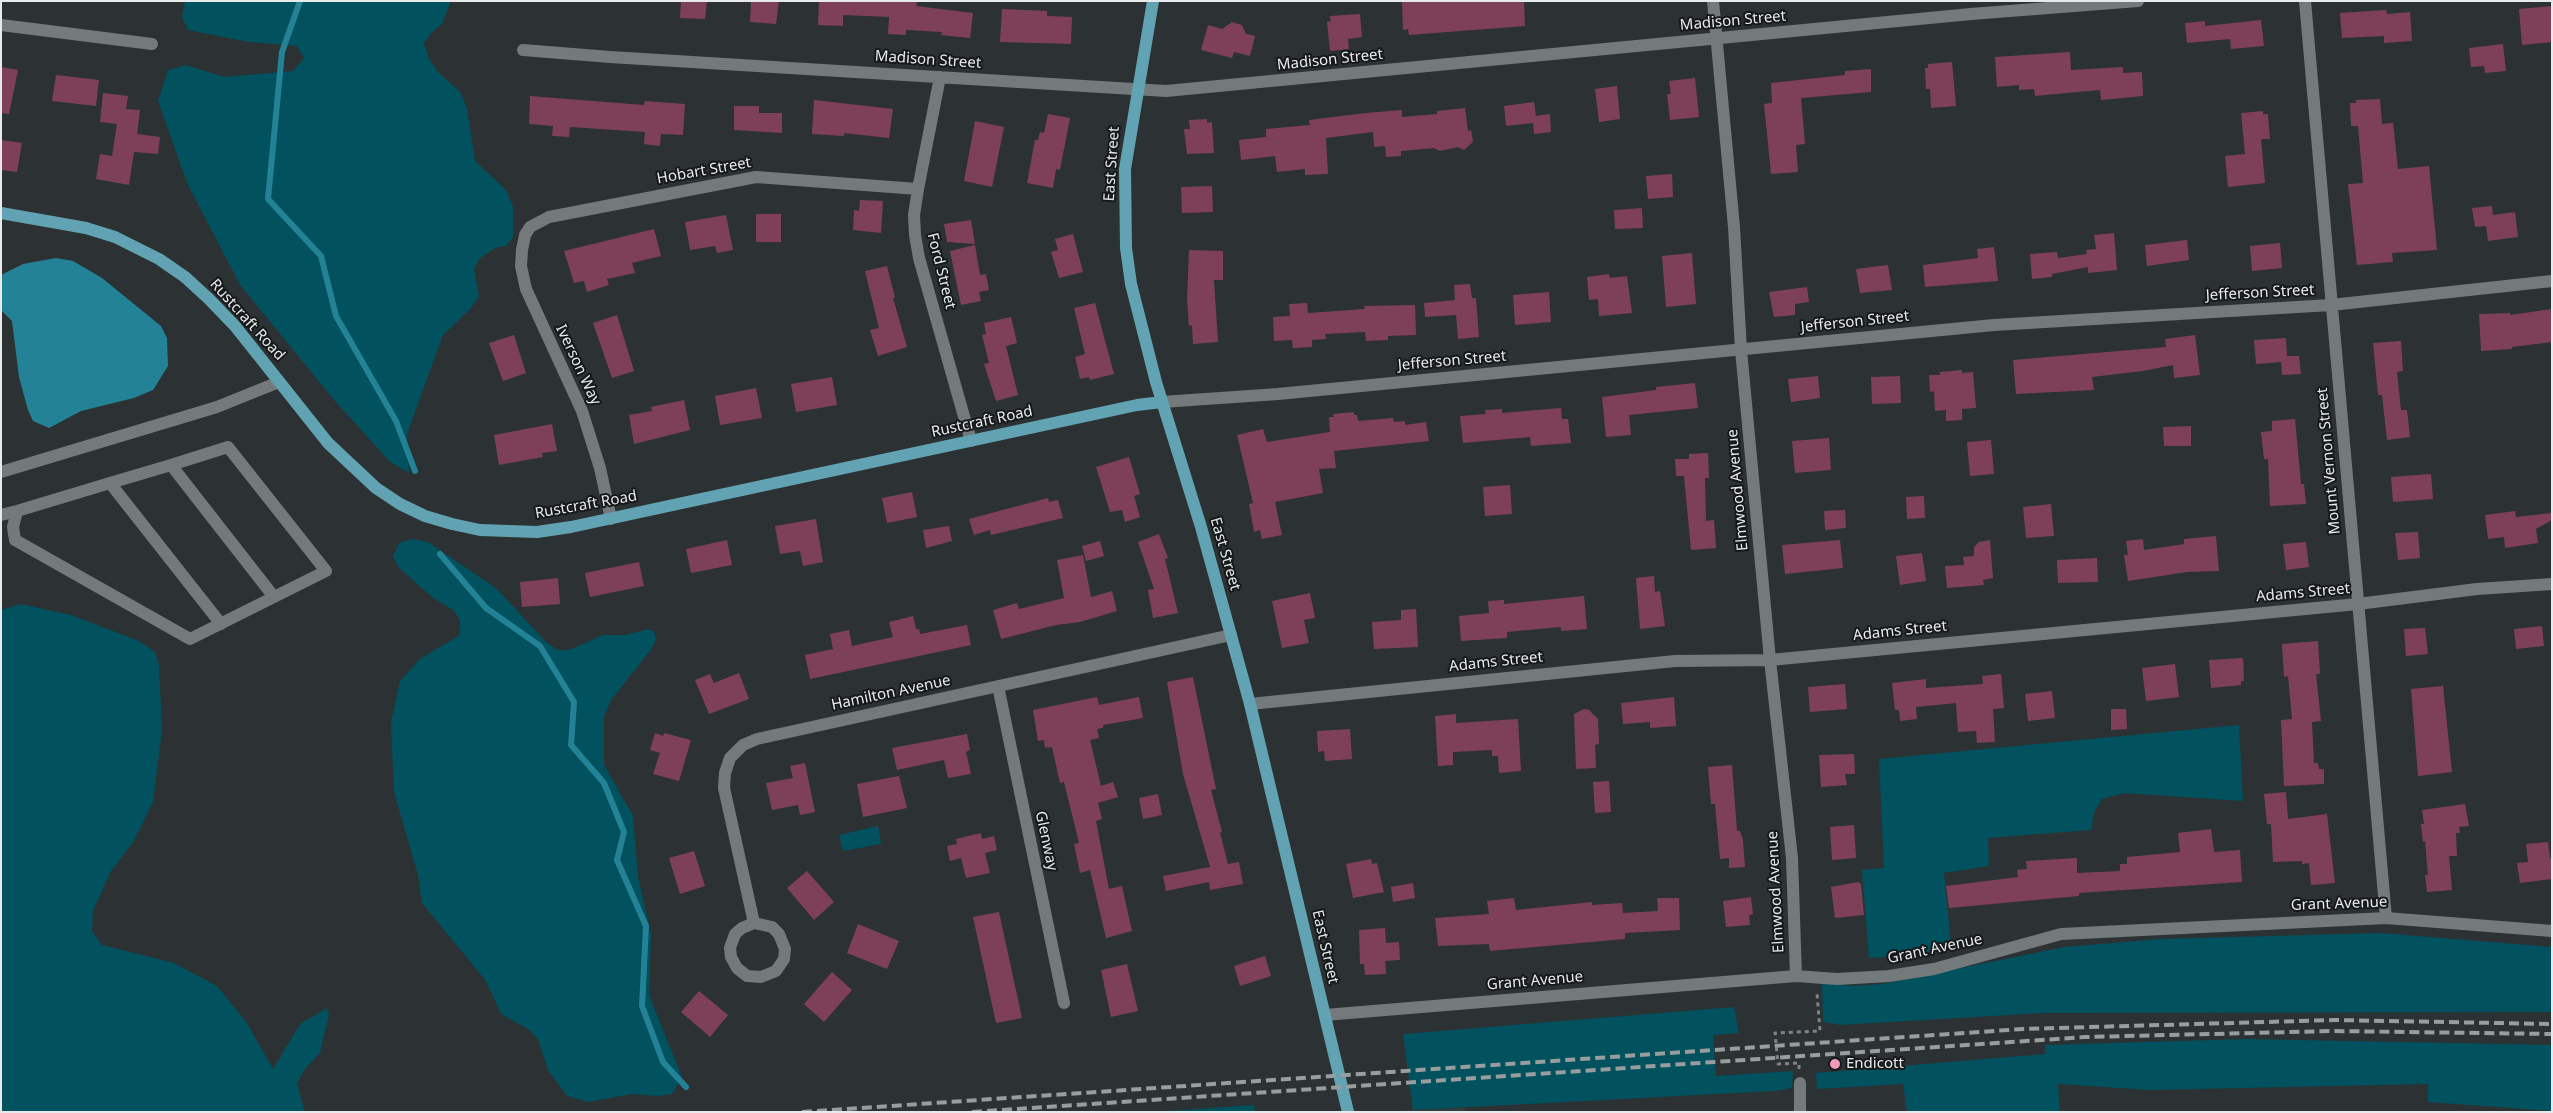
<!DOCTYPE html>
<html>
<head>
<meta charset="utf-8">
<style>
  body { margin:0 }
  #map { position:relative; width:2553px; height:1113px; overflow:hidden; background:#2c3233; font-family:"Noto Sans",sans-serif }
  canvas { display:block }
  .frame { position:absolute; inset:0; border:2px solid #e6eaeb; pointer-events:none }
</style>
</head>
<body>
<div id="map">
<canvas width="2553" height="1113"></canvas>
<div class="frame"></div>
</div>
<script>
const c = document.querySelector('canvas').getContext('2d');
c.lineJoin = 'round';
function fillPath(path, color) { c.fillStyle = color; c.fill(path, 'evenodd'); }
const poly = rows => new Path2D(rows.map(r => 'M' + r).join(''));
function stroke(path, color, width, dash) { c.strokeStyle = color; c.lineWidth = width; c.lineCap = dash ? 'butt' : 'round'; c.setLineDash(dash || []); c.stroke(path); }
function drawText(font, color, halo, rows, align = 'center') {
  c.font = font + ' "Noto Sans",sans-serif'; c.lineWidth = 4; c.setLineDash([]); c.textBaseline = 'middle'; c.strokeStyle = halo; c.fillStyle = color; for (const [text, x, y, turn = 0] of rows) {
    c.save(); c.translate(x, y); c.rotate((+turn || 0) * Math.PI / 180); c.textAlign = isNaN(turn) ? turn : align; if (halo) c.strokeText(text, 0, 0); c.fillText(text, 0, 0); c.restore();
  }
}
fillPath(poly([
  [1465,1108,1466,1112,1383,1112,1413,1110]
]), '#313e40');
fillPath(poly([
  [185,1,451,1,442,24,432,32,424,43,429,59,438,72,460,92,467,108,475,161,506,190,513,207,513,237,506,246,495,248,480,258,474,269,479,296,471,308,443,335,407,434,409,473,390,462,335,401,240,285,187,183,158,101,168,70,186,65,224,77,293,71,304,58,297,46,249,42,188,30,182,17],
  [412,539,428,542,497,589,547,643,558,650,569,650,603,635,626,635,648,629,654,631,656,640,650,651,611,700,604,717,604,765,633,816,638,877,651,934,649,995,682,1077,672,1094,659,1096,632,1094,588,1102,567,1096,548,1070,538,1039,528,1029,501,1014,486,981,422,903,418,875,394,792,391,722,400,681,420,659,460,635,460,620,453,610,433,598,398,567,393,556,399,543],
  [21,604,71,615,139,641,155,652,159,665,162,730,153,802,134,841,111,871,93,911,92,931,102,945,174,963,217,986,247,1023,273,1069,300,1024,327,1008,329,1015,320,1053,304,1070,297,1084,305,1112,1,1112,1,610],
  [2239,725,2243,801,2124,793,2102,799,2094,813,2091,830,1988,838,1989,866,1944,873,1951,944,1923,955,1869,958,1862,870,1884,868,1879,759],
  [878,826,881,844,843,851,839,835],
  [2381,933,2552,947,2552,1012,2043,1013,1840,1025,1823,1022,1822,982,1852,986,1882,984,2064,947,2160,939],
  [1734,1007,1739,1033,1713,1035,1716,1076,1793,1071,1792,1088,1775,1091,1413,1110,1403,1034],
  [2246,1039,2552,1045,2552,1111,2428,1102,2428,1084,2149,1090,2058,1084,2060,1112,1907,1112,1903,1084,1817,1089,1816,1073,2045,1054,2045,1045],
  [1254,1105,1255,1112,1153,1112]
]), '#01515f');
fillPath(poly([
  [56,258,73,261,102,278,161,326,167,338,168,366,153,390,134,398,81,411,49,428,33,421,28,410,19,377,12,321,1,310,1,275,23,264]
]), '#248296');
stroke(poly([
  [300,1,282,52,268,199,321,256,336,316,396,421,415,471],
  [440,554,486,608,540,646,574,702,571,745,604,783,624,832,617,860,646,926,642,1006,663,1062,686,1087]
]), '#248296', 6);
fillPath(poly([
  [681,1,707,1,705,19,680,18],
  [751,1,779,1,776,24,750,22],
  [819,1,917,1,916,6,973,13,970,38,941,35,942,32,906,30,906,35,888,34,889,17,843,15,843,26,818,25],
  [1402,1,1524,1,1525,26,1409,35,1408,29,1403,30],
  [2552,6,2552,42,2522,45,2519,9],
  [1002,9,1047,11,1047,16,1072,17,1071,44,1000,42],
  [2386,10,2387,14,2410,12,2412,41,2384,43,2384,36,2342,38,2340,13],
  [1360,14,1362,37,1348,39,1349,49,1330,51,1327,22,1331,21,1330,16],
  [2261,20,2264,46,2231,49,2230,39,2187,43,2185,23,2205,21,2205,26],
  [1232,22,1242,25,1246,34,1255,36,1250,56,1234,52,1232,58,1201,50,1208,25,1222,29],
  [2503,44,2506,71,2485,73,2484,66,2471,67,2469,48],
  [2070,52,2071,70,2123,67,2123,73,2142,72,2143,96,2101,100,2100,90,2035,96,2034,89,2019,90,2019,85,1997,87,1995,57],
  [1952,62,1956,106,1931,108,1930,89,1926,89,1925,68,1928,68,1928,64],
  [1,67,18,70,9,114,1,113],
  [1871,69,1871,92,1801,98,1805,144,1796,145,1798,172,1771,174,1764,104,1772,103,1771,83,1845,75,1845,71],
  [56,75,99,80,96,106,52,101],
  [1695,78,1699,117,1670,120,1667,94,1671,94,1669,81],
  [1617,86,1620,119,1599,122,1595,89],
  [103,93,128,96,126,109,140,110,137,134,160,137,158,154,134,152,129,185,96,179,100,154,112,156,117,124,100,122],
  [530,96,644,105,645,101,685,104,683,135,661,134,660,146,644,144,645,132,570,127,569,137,552,136,553,126,529,124],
  [2380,99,2382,124,2393,123,2398,169,2429,166,2437,250,2392,253,2393,262,2357,265,2348,184,2363,183,2358,126,2351,126,2350,103,2356,103,2356,100],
  [814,100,893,109,889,138,844,133,844,136,812,134],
  [1534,102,1536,116,1550,114,1551,132,1534,134,1533,123,1506,126,1504,106],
  [734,106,759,106,759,113,782,113,782,133,734,130],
  [1465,108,1468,131,1471,130,1473,142,1464,150,1458,147,1440,151,1434,148,1401,151,1401,156,1386,157,1385,146,1374,147,1373,132,1326,138,1328,174,1305,175,1305,169,1277,172,1275,156,1241,160,1239,140,1266,137,1266,129,1310,125,1309,120,1366,113,1402,110,1402,117,1437,114,1437,111],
  [2263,111,2263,114,2268,114,2270,139,2261,139,2265,183,2228,187,2225,156,2245,154,2241,113],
  [1048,114,1070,118,1060,170,1056,169,1053,188,1027,183,1035,140,1038,140,1040,132,1044,133],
  [1207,119,1207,123,1212,122,1214,153,1187,154,1184,129,1190,129,1189,120],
  [975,121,1004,127,992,187,964,181],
  [1,140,22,143,17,172,1,170],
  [1672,174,1673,197,1648,199,1646,176],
  [1212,186,1213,212,1182,213,1181,187],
  [860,200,883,201,881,233,853,230,854,210,859,211],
  [2492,206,2493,215,2515,212,2518,237,2488,241,2486,226,2475,227,2472,208],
  [1642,208,1643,228,1615,229,1614,210],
  [756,214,781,214,781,242,756,242],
  [726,215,733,250,717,253,715,246,690,250,685,222],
  [971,220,975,244,947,242,944,224],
  [654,229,661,256,632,263,635,273,607,279,609,285,587,292,584,281,574,283,564,251],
  [2114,233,2117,270,2088,273,2088,267,2052,274,2052,277,2032,279,2030,254,2057,252,2058,258,2087,254,2086,250,2096,249,2094,235],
  [1073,234,1083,272,1059,278,1051,252,1058,250,1055,239],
  [2187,240,2189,260,2147,266,2145,245],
  [2280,243,2282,268,2252,271,2250,246],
  [975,245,980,275,986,274,989,290,979,292,981,301,961,305,950,251],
  [1994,247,1998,281,1925,287,1923,265,1978,258,1977,249],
  [1189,250,1223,251,1223,280,1214,280,1218,342,1193,344,1192,325,1189,326,1187,299],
  [1692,253,1696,304,1666,307,1662,256],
  [1888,265,1892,290,1860,293,1856,269],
  [887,266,895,298,893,298,907,347,878,356,870,330,879,328,865,271],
  [1609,274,1610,278,1627,276,1632,313,1599,316,1598,299,1589,300,1587,277],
  [1470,284,1472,298,1476,298,1479,337,1458,339,1456,315,1425,317,1424,303,1455,300,1454,285],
  [1807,287,1809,302,1795,304,1795,315,1774,317,1769,292],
  [1549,292,1551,322,1515,325,1513,295],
  [1095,303,1114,374,1090,380,1089,377,1080,379,1075,357,1085,354,1074,308],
  [1307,303,1308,313,1365,309,1364,306,1415,305,1416,335,1388,336,1388,340,1366,341,1365,332,1325,334,1326,339,1312,340,1312,347,1293,348,1292,340,1274,341,1273,317,1290,316,1289,304],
  [2552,309,2552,342,2512,347,2512,349,2481,351,2479,314,2510,313,2510,315],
  [617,315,634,371,612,378,593,323],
  [1011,317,1017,343,1006,346,1018,395,996,401,984,364,989,363,982,335,986,334,984,323],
  [514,335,526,373,503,381,489,343],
  [2195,335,2200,375,2174,378,2173,365,2143,371,2092,377,2094,390,2016,394,2013,360,2166,347,2165,339],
  [2286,338,2287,356,2299,356,2301,374,2282,375,2281,362,2256,364,2254,340],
  [2401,341,2403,371,2397,372,2401,410,2407,410,2410,437,2387,440,2382,395,2378,395,2373,343],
  [1962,370,1962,373,1973,372,1976,408,1962,409,1962,420,1946,421,1946,410,1935,411,1934,391,1930,392,1929,375,1940,375,1940,372],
  [1818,376,1820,398,1791,402,1788,379],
  [1900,376,1901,403,1872,404,1871,377],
  [832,377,837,405,796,412,791,384],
  [1695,383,1698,408,1629,415,1631,435,1606,437,1602,397,1656,390,1656,387],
  [756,388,762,418,720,425,715,396],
  [684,400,690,430,634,444,629,415,652,411,651,407],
  [1561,408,1562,419,1568,419,1571,443,1531,446,1530,437,1463,443,1460,416,1486,414,1485,410,1502,409,1502,413],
  [1354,412,1354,415,1357,415,1358,421,1393,418,1394,422,1405,421,1405,425,1426,422,1429,441,1334,451,1336,468,1319,469,1323,493,1275,502,1282,535,1262,539,1260,530,1254,532,1249,504,1253,503,1237,435,1263,429,1267,442,1330,432,1329,417,1334,417,1333,414],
  [2295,419,2301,484,2304,484,2306,504,2270,506,2268,459,2264,459,2261,432,2272,431,2272,421],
  [552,424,557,451,542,453,543,457,499,465,494,435],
  [2191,426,2191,446,2164,446,2163,427],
  [1829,438,1831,470,1795,473,1792,441],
  [1991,440,1994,474,1970,476,1967,442],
  [1708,453,1709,478,1705,478,1706,521,1714,520,1716,548,1691,550,1684,476,1676,476,1675,459,1689,459,1689,454],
  [1129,457,1140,494,1134,496,1140,517,1125,522,1122,510,1110,512,1096,467],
  [2431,474,2433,499,2393,502,2391,477],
  [1510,485,1512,514,1485,516,1483,487],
  [912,492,917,517,887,523,882,498],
  [1924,496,1925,518,1907,519,1906,497],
  [1048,498,1049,502,1058,500,1063,518,991,535,990,530,974,535,969,519],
  [2051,504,2054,536,2026,538,2023,507],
  [1845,510,1846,528,1825,530,1824,511],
  [2515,511,2516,517,2552,513,2552,520,2536,529,2538,543,2505,548,2504,537,2488,539,2485,515],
  [816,519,823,562,803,566,800,551,780,554,775,526],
  [949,526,952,541,926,548,923,530],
  [2418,532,2420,558,2398,560,2395,533],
  [1159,534,1168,558,1165,559,1178,613,1153,618,1148,590,1154,589,1138,542],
  [2216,536,2219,571,2187,572,2128,581,2124,555,2128,555,2126,541,2143,539,2144,550,2184,544,2184,539],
  [727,540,732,565,691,573,686,549],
  [1840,540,1843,568,1785,574,1782,545],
  [1990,540,1993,578,1983,580,1984,585,1947,588,1945,566,1964,565,1963,557,1974,556,1974,547,1979,542],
  [1100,541,1104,556,1086,561,1082,546],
  [2306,542,2309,567,2286,570,2283,544],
  [1922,553,1926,581,1900,585,1896,556],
  [1083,555,1091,597,1112,591,1117,611,1080,622,1056,625,1001,639,993,610,1017,603,1019,609,1064,598,1057,560],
  [2097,558,2098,582,2058,583,2057,560],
  [639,562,644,586,590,597,585,573],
  [1654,576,1655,592,1660,591,1665,626,1640,629,1636,578],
  [558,578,560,604,522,607,520,582],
  [1310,593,1315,618,1304,620,1309,643,1282,648,1272,601],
  [1584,596,1587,629,1561,631,1561,627,1507,632,1507,638,1461,641,1459,616,1489,613,1488,601,1504,600,1504,604],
  [1416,609,1418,647,1374,649,1372,622,1401,620,1401,610],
  [913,616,916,629,919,629,920,634,967,625,971,645,810,679,805,655,833,649,830,634,849,630,852,646,893,637,889,622],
  [2542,626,2544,646,2516,649,2514,629],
  [2425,628,2428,654,2406,656,2404,629],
  [2318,641,2320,674,2316,674,2321,721,2312,722,2314,763,2318,763,2319,769,2324,769,2324,784,2284,786,2281,720,2292,719,2288,676,2284,677,2282,644],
  [2243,658,2244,681,2241,681,2241,685,2211,688,2209,660],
  [2175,664,2179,697,2146,701,2142,668],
  [739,673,749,699,709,714,695,680,710,674,714,683],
  [2001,674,2004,708,1993,709,1995,742,1977,743,1976,731,1958,732,1956,703,1916,707,1917,719,1900,721,1899,710,1895,710,1892,683,1926,679,1926,688,1983,684,1982,676],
  [1193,677,1216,789,1211,790,1222,832,1220,833,1228,864,1239,862,1243,884,1210,890,1209,882,1166,891,1163,876,1210,867,1183,774,1167,682],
  [1845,684,1847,709,1810,712,1808,687],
  [2443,686,2452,772,2418,776,2411,689],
  [2052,691,2055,718,2028,721,2025,694],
  [1097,697,1099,705,1139,697,1143,718,1103,725,1103,728,1097,729,1099,738,1090,740,1101,786,1113,782,1118,797,1098,803,1102,819,1096,821,1109,889,1122,886,1132,931,1106,938,1090,870,1080,873,1074,844,1079,843,1064,782,1060,783,1052,747,1045,748,1044,740,1038,741,1033,710],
  [1674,697,1676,726,1650,728,1650,722,1623,724,1621,703],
  [1584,709,1589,710,1598,719,1599,744,1595,745,1596,768,1576,769,1574,714],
  [2111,709,2126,709,2127,729,2111,730],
  [1456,714,1456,723,1518,719,1521,771,1499,773,1498,756,1492,756,1492,750,1453,752,1453,765,1438,766,1435,716],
  [1350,729,1352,759,1325,761,1324,751,1318,752,1317,731],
  [655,733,663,736,664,733,691,740,679,781,653,774,660,753,650,750],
  [967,734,970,750,966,752,971,774,948,778,944,760,897,770,892,748],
  [1854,754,1855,774,1845,774,1847,785,1821,787,1819,755],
  [805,763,815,812,800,815,798,805,772,810,766,783,793,778,790,766],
  [1732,765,1737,831,1740,831,1743,840,1745,867,1729,868,1729,858,1720,859,1715,804,1711,804,1708,767],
  [899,776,907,808,863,817,857,784],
  [1609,781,1611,812,1595,813,1593,782],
  [2286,792,2288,819,2327,814,2335,883,2311,885,2309,863,2302,864,2302,861,2273,862,2271,824,2267,824,2264,794],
  [1158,794,1162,815,1143,819,1139,798],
  [2465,804,2469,826,2459,827,2460,833,2456,833,2457,856,2449,856,2452,890,2427,892,2425,875,2428,875,2425,841,2423,842,2421,824,2424,824,2422,810],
  [1854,825,1856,858,1832,860,1830,827],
  [2211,829,2214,852,2240,850,2242,882,2079,893,2079,896,1949,908,1946,886,2018,877,2017,870,2027,869,2026,861,2077,858,2077,873,2120,871,2120,864,2127,864,2127,857,2180,852,2178,833],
  [981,833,982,839,994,836,997,850,985,853,990,873,966,878,961,858,950,861,947,846,957,844,956,839],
  [2548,842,2550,858,2552,858,2552,879,2520,883,2517,863,2528,862,2526,844],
  [694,851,705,886,680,894,669,858],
  [1371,859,1372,864,1377,863,1384,892,1353,898,1346,864],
  [807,871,834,902,814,920,787,888],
  [1858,882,1861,884,1864,915,1835,918,1831,887],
  [1413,883,1415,898,1393,902,1391,887],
  [1751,897,1753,914,1749,915,1750,925,1726,927,1723,901],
  [1514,898,1516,910,1592,902,1592,905,1622,903,1623,913,1658,911,1657,898,1679,898,1680,930,1625,933,1625,939,1490,951,1489,944,1438,946,1435,918,1489,914,1487,901],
  [999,912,1022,1018,996,1023,973,917],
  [858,924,899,941,887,969,847,953],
  [1385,928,1386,943,1399,942,1400,960,1385,961,1386,974,1365,975,1364,964,1360,964,1359,930],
  [1265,956,1271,976,1240,986,1234,966],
  [1127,964,1138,1011,1111,1017,1101,970],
  [832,972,852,990,824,1022,804,1004],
  [699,991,728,1015,710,1037,681,1012]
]), '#7e4056');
stroke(poly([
  [1799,1069,1799,1063,1778,1064,1775,1033,1820,1031,1817,993]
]), '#7f8586', 3, [4, 4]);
stroke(poly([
  [1713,1,1734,227,1741,350,1770,660,1792,858,1796,976],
  [2305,1,2386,918],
  [1,25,152,44],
  [523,50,610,57,1166,91,1971,14,2138,1],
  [940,77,918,189,914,215,915,235,919,258,971,441],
  [1162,402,1278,394,1994,325,2331,305,2552,281],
  [171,465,274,597],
  [1,472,217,407,279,382],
  [110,483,221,624],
  [1,515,17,511,110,483,171,465,228,447,326,571,190,639,15,540,13,527,17,511],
  [611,519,600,468,582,411,526,289,521,266,522,250,525,235,530,227,549,217,756,177,918,189],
  [998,686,1064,1003],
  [1250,704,1675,661,1770,660,2358,604,2477,589,2552,584],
  [754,923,772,927,779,934,785,949,784,959,776,971,761,977,747,976,737,968,731,957,730,948,735,934,742,928,754,923,724,788,725,773,730,758,743,745,757,739,1231,635],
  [1325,1015,1796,976,1837,979,1889,976,1934,969,2061,934,2386,918,2552,931],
  [1800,1083,1800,1112]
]), '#747a7c', 12);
stroke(poly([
  [1153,1,1125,169,1126,248,1131,284,1156,382,1201,527,1250,704,1348,1112],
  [1,213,86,228,115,237,159,259,185,277,209,299,235,326,328,443,376,488,400,504,425,516,452,524,480,530,537,532,571,527,1137,405,1162,402]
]), '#61a3b2', 12);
stroke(poly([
  [802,1112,2023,1029,2334,1020,2552,1024],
  [972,1112,2085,1037,2334,1031,2552,1034]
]), '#989d9e', 4, [10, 5]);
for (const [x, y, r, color] of [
  [1835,1064,6,"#f09ab6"]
]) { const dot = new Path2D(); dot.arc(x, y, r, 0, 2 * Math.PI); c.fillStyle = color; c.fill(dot); stroke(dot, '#16191a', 2); }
drawText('15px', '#e6eaeb', '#16191a', [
  ["Madison Street",1733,21,-5],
  ["Madison Street",928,60,4],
  ["Madison Street",1330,60,-6],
  ["East Street",1112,164,-86],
  ["Hobart Street",704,171,-10],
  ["Ford Street",941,271,76],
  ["Jefferson Street",2260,293,-3],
  ["Rustcraft Road",247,320,48],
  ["Jefferson Street",1855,322,-6],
  ["Jefferson Street",1452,361,-5],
  ["Iverson Way",578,365,65],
  ["Rustcraft Road",982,422,-12],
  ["Mount Vernon Street",2329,461,-95],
  ["Elmwood Avenue",1738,490,-95],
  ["Rustcraft Road",586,505,-10],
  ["East Street",1225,554,74],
  ["Adams Street",2303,593,-5],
  ["Adams Street",1900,631,-6],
  ["Adams Street",1496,662,-6],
  ["Hamilton Avenue",891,693,-12],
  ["Glenway",1046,841,78],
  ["Elmwood Avenue",1776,892,-93],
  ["Grant Avenue",2339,904,-2],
  ["East Street",1325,947,77],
  ["Grant Avenue",1935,949,-12],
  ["Grant Avenue",1535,981,-5]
]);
drawText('15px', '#e6eaeb', '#16191a', [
  ["Endicott",1846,1064]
], 'left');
</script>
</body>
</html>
